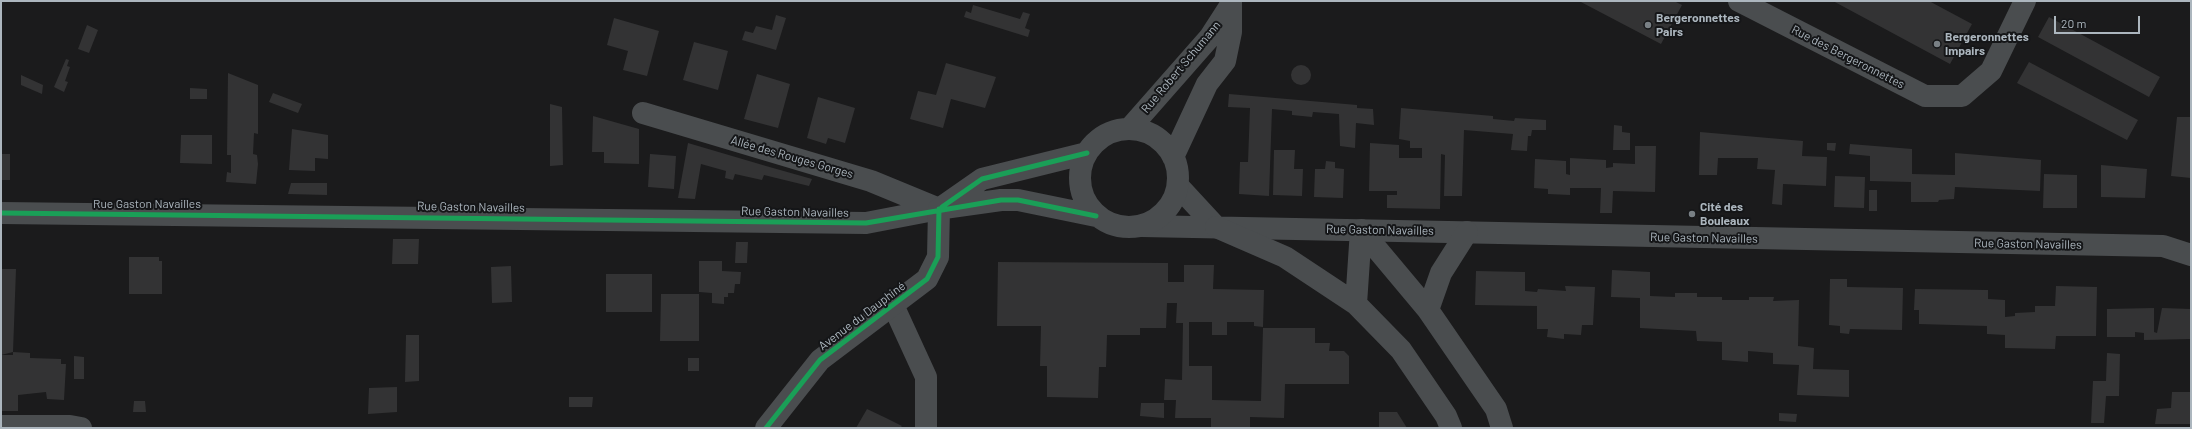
<!DOCTYPE html>
<html>
<head>
<meta charset="utf-8">
<style>
  body { margin:0 }
  #map { position:relative; width:2192px; height:429px; overflow:hidden; background:#1b1b1c; font-family:Barlow,sans-serif }
  canvas { display:block }
  .frame { position:absolute; inset:0; border:2px solid #acb6be; pointer-events:none }
  .scale { position:absolute; left:2054px; top:16px; width:86px; height:18px; box-sizing:border-box; border:2px solid #acb6be; border-top:0; padding-left:5px; font-size:12px; line-height:14px; white-space:nowrap; color:#acb6be; -webkit-text-stroke:3px #151618; paint-order:stroke }
</style>
</head>
<body>
<div id="map">
<canvas width="2192" height="429"></canvas>
<div class="frame"></div>
<div class="scale">20 m</div>
</div>
<script>
const c = document.querySelector('canvas').getContext('2d');
c.lineJoin = 'round';
function fillPath(path, color) { c.fillStyle = color; c.fill(path, 'evenodd'); }
const poly = rows => new Path2D(rows.map(r => 'M' + r).join(''));
function stroke(path, color, width, dash) { c.strokeStyle = color; c.lineWidth = width; c.lineCap = dash ? 'butt' : 'round'; c.setLineDash(dash || []); c.stroke(path); }
function drawText(font, color, halo, rows, align = 'center') {
  c.font = font + ' Barlow,sans-serif'; c.lineWidth = 4; c.setLineDash([]); c.textBaseline = 'middle'; c.strokeStyle = halo; c.fillStyle = color; for (const [text, x, y, turn = 0] of rows) {
    c.save(); c.translate(x, y); c.rotate((+turn || 0) * Math.PI / 180); c.textAlign = isNaN(turn) ? turn : align; if (halo) c.strokeText(text, 0, 0); c.fillText(text, 0, 0); c.restore();
  }
}
fillPath(poly([
  [1579,1,1674,1,1682,5,1661,44],
  [1833,1,1929,1,1972,24,1950,64],
  [973,5,1020,19,1023,12,1030,14,1025,28,1030,30,1028,37,964,17,966,11,971,13],
  [776,15,786,18,776,50,742,40,745,31,753,33,756,26,772,30],
  [2049,17,2160,77,2149,97,2038,37],
  [614,18,659,31,647,76,623,70,628,51,607,45],
  [87,25,98,30,89,53,78,49],
  [694,42,728,51,718,90,683,80],
  [66,59,69,60,67,66,70,67,65,81,68,82,64,92,54,87],
  [2029,62,2138,120,2127,140,2017,83],
  [946,63,996,77,985,108,951,99,943,128,910,119,918,91,936,95],
  '1291 75a10 10 0 1 1 20 0a10 10 0 1 1-20 0Z',
  [228,73,258,85,258,134,254,133,253,154,257,155,258,164,256,184,226,182,227,172,231,173,231,155,227,155],
  [757,74,790,84,778,128,744,119],
  [21,75,43,85,42,94,21,85],
  [190,88,207,89,207,99,190,99],
  [273,93,302,104,298,113,269,102],
  [1229,94,1357,105,1357,108,1373,109,1374,125,1356,123,1355,148,1340,146,1339,114,1313,112,1312,117,1292,115,1292,111,1272,109,1269,196,1239,194,1240,162,1248,162,1250,108,1228,107],
  [818,97,855,108,845,143,828,138,826,144,807,138],
  [550,104,562,107,563,165,550,166],
  [1401,108,1493,116,1493,119,1514,121,1515,118,1546,120,1546,130,1532,130,1531,136,1528,136,1527,151,1511,150,1513,134,1464,130,1462,196,1444,196,1445,155,1441,154,1440,209,1387,208,1387,195,1397,195,1397,191,1369,191,1370,143,1399,145,1399,158,1422,158,1422,148,1410,148,1410,141,1399,139],
  [593,116,639,129,639,164,604,163,604,152,592,152],
  [2177,117,2191,117,2191,178,2171,176],
  [1614,125,1622,126,1622,132,1630,133,1630,150,1613,150],
  [292,129,328,135,328,159,315,158,315,171,289,170],
  [1700,132,1803,141,1802,156,1827,157,1826,186,1783,184,1782,205,1772,204,1775,170,1757,169,1758,158,1718,158,1717,175,1699,175],
  [181,135,212,135,212,164,180,163],
  [688,143,766,166,812,179,809,186,764,175,762,180,735,174,733,180,725,178,726,171,701,164,695,199,678,198],
  [1827,143,1836,143,1835,151,1827,150],
  [1850,144,1912,149,1912,174,1955,175,1955,153,2041,160,2040,191,1955,187,1954,199,1939,200,1938,202,1911,202,1911,182,1870,181,1870,156,1849,154],
  [1635,146,1656,146,1655,192,1613,191,1612,213,1600,213,1601,188,1570,188,1570,195,1548,194,1548,189,1534,188,1535,159,1566,161,1566,174,1570,175,1570,158,1606,160,1606,168,1613,167,1613,163,1635,164],
  [1274,150,1295,150,1294,169,1303,169,1302,196,1273,195],
  [1,154,10,154,10,180,1,180],
  [650,154,676,156,674,189,648,187],
  [1326,161,1335,162,1335,168,1344,169,1343,198,1314,197,1315,169,1325,169],
  [2101,165,2147,169,2145,198,2101,197],
  [2044,174,2077,175,2077,208,2043,208],
  [1835,176,1865,177,1864,208,1834,207],
  [291,183,327,183,327,195,288,194],
  [1869,190,1877,190,1877,211,1869,211],
  [393,239,419,239,418,264,392,264],
  [736,242,748,242,747,263,735,263],
  [129,257,159,257,159,261,162,261,162,294,129,294],
  [699,261,722,261,722,271,741,272,740,284,735,284,734,293,728,293,728,297,724,297,724,304,712,303,712,293,699,292],
  [998,262,1168,263,1168,282,1184,282,1184,265,1214,265,1213,289,1264,290,1263,327,1254,326,1254,322,1227,322,1227,335,1212,335,1212,322,1189,322,1189,366,1212,366,1212,400,1261,401,1263,328,1315,328,1315,343,1330,343,1329,351,1344,351,1349,356,1349,384,1285,384,1284,418,1250,417,1250,428,1211,428,1211,418,1175,418,1176,400,1164,400,1165,379,1182,380,1183,323,1176,323,1177,303,1167,303,1166,328,1140,328,1140,335,1107,335,1106,367,1099,367,1098,398,1047,397,1047,366,1040,366,1041,326,997,326],
  [511,266,512,302,492,303,491,267],
  [1,269,16,269,13,352,1,355],
  [1612,270,1650,272,1650,296,1675,297,1675,293,1697,293,1697,297,1722,297,1722,300,1749,300,1749,297,1774,297,1773,301,1799,300,1798,346,1814,348,1813,369,1849,370,1849,397,1797,395,1799,365,1773,364,1773,353,1748,351,1748,362,1722,360,1722,342,1697,341,1696,331,1640,328,1640,298,1611,297],
  [1476,271,1525,272,1525,291,1537,292,1538,289,1566,291,1565,286,1595,287,1593,325,1582,325,1581,335,1564,334,1564,339,1547,337,1548,329,1537,329,1537,306,1475,305],
  [606,274,652,274,652,312,606,312],
  [1830,279,1847,279,1847,287,1903,288,1902,330,1850,329,1849,334,1840,333,1840,326,1829,325],
  [2056,286,2097,287,2096,336,2056,336,2055,349,2005,348,2005,335,1987,334,1987,326,1919,324,1919,310,1914,310,1915,289,1988,290,1988,299,2005,300,2005,317,2015,316,2015,313,2035,312,2035,306,2055,306],
  [661,294,699,294,699,341,660,341],
  [2154,308,2154,332,2157,333,2162,308,2191,309,2190,339,2144,340,2144,333,2135,332,2135,337,2107,337,2107,309],
  [406,335,419,335,419,381,405,382],
  [13,352,30,353,30,358,61,359,61,364,66,364,64,400,47,399,46,392,18,395,18,411,1,411,1,355,13,355],
  [2107,353,2120,354,2119,396,2106,396,2104,423,2091,423,2093,381,2106,381],
  [74,356,84,357,84,379,74,379],
  [688,358,699,358,699,371,688,371],
  [397,387,397,412,368,414,369,388],
  [2172,392,2191,392,2191,424,2155,424,2157,409,2171,408],
  [569,397,593,397,592,407,569,407],
  [134,401,145,401,146,412,133,412],
  [1141,403,1164,403,1164,418,1140,416],
  [867,409,886,418,902,426,900,428,856,428],
  [1379,412,1397,412,1407,428,1379,428],
  [1779,413,1797,414,1796,422,1779,421]
]), '#333334');
stroke(poly([
  [1739,1,1925,96,1962,96,1991,71,2025,1],
  [643,113,871,181,939,209],
  [1179,187,1216,227],
  [1,213,866,223,939,209],
  [1142,226,2163,246,2191,255],
  [893,305,926,377,926,428],
  [1,426,70,426,81,428]
]), '#4a4d4f', 22);
stroke(poly([
  [1130,128,1210,37,1230,6],
  '1080 178a49 49 0 1 1 98 0a49 49 0 1 1-98 0Z',
  [1173,157,1207,84,1225,61,1231,32,1231,1],
  [944,208,1001,200,1018,200,1096,216],
  [939,209,982,179,1087,153],
  [1216,227,1285,257,1356,304,1401,350,1446,416,1451,428],
  [1361,230,1428,310,1496,409,1502,428],
  [1356,304,1361,230],
  [1428,310,1441,273,1467,232],
  [766,428,820,360,927,279,938,257,939,209]
]), '#4a4d4f', 22);
stroke(poly([
  [942,207,982,179,1087,153],
  [1,213,866,223,1001,200,1018,200,1096,216],
  [766,428,820,360,927,279,938,257,939,209]
]), '#1a9f57', 5);
for (const [x, y, r, color] of [
  [1648,25,4,"#798085"],
  [1937,44,4,"#798085"],
  [1692,214,4,"#798085"]
]) { const dot = new Path2D(); dot.arc(x, y, r, 0, 2 * Math.PI); c.fillStyle = color; c.fill(dot); stroke(dot, '#151618', 1.5); }
drawText('bold 12px', '#acb6be', '#151618', [
  ["Bergeronnettes",1656,18],
  ["Pairs",1656,32],
  ["Bergeronnettes",1945,37],
  ["Impairs",1945,51],
  ["Cité des",1700,207],
  ["Bouleaux",1700,221]
], 'left');
drawText('12px', '#acb6be', '#151618', [
  ["Rue des Bergeronnettes",1848,57,27],
  ["Rue Robert Schumann",1181,67,-50],
  ["Allée des Rouges Gorges",792,157,16],
  ["Rue Gaston Navailles",147,204],
  ["Rue Gaston Navailles",471,207,1],
  ["Rue Gaston Navailles",795,212,1],
  ["Rue Gaston Navailles",1380,230,1],
  ["Rue Gaston Navailles",1704,238,1],
  ["Rue Gaston Navailles",2028,244,1],
  ["Avenue du Dauphiné",862,316,-37]
]);
</script>
</body>
</html>
